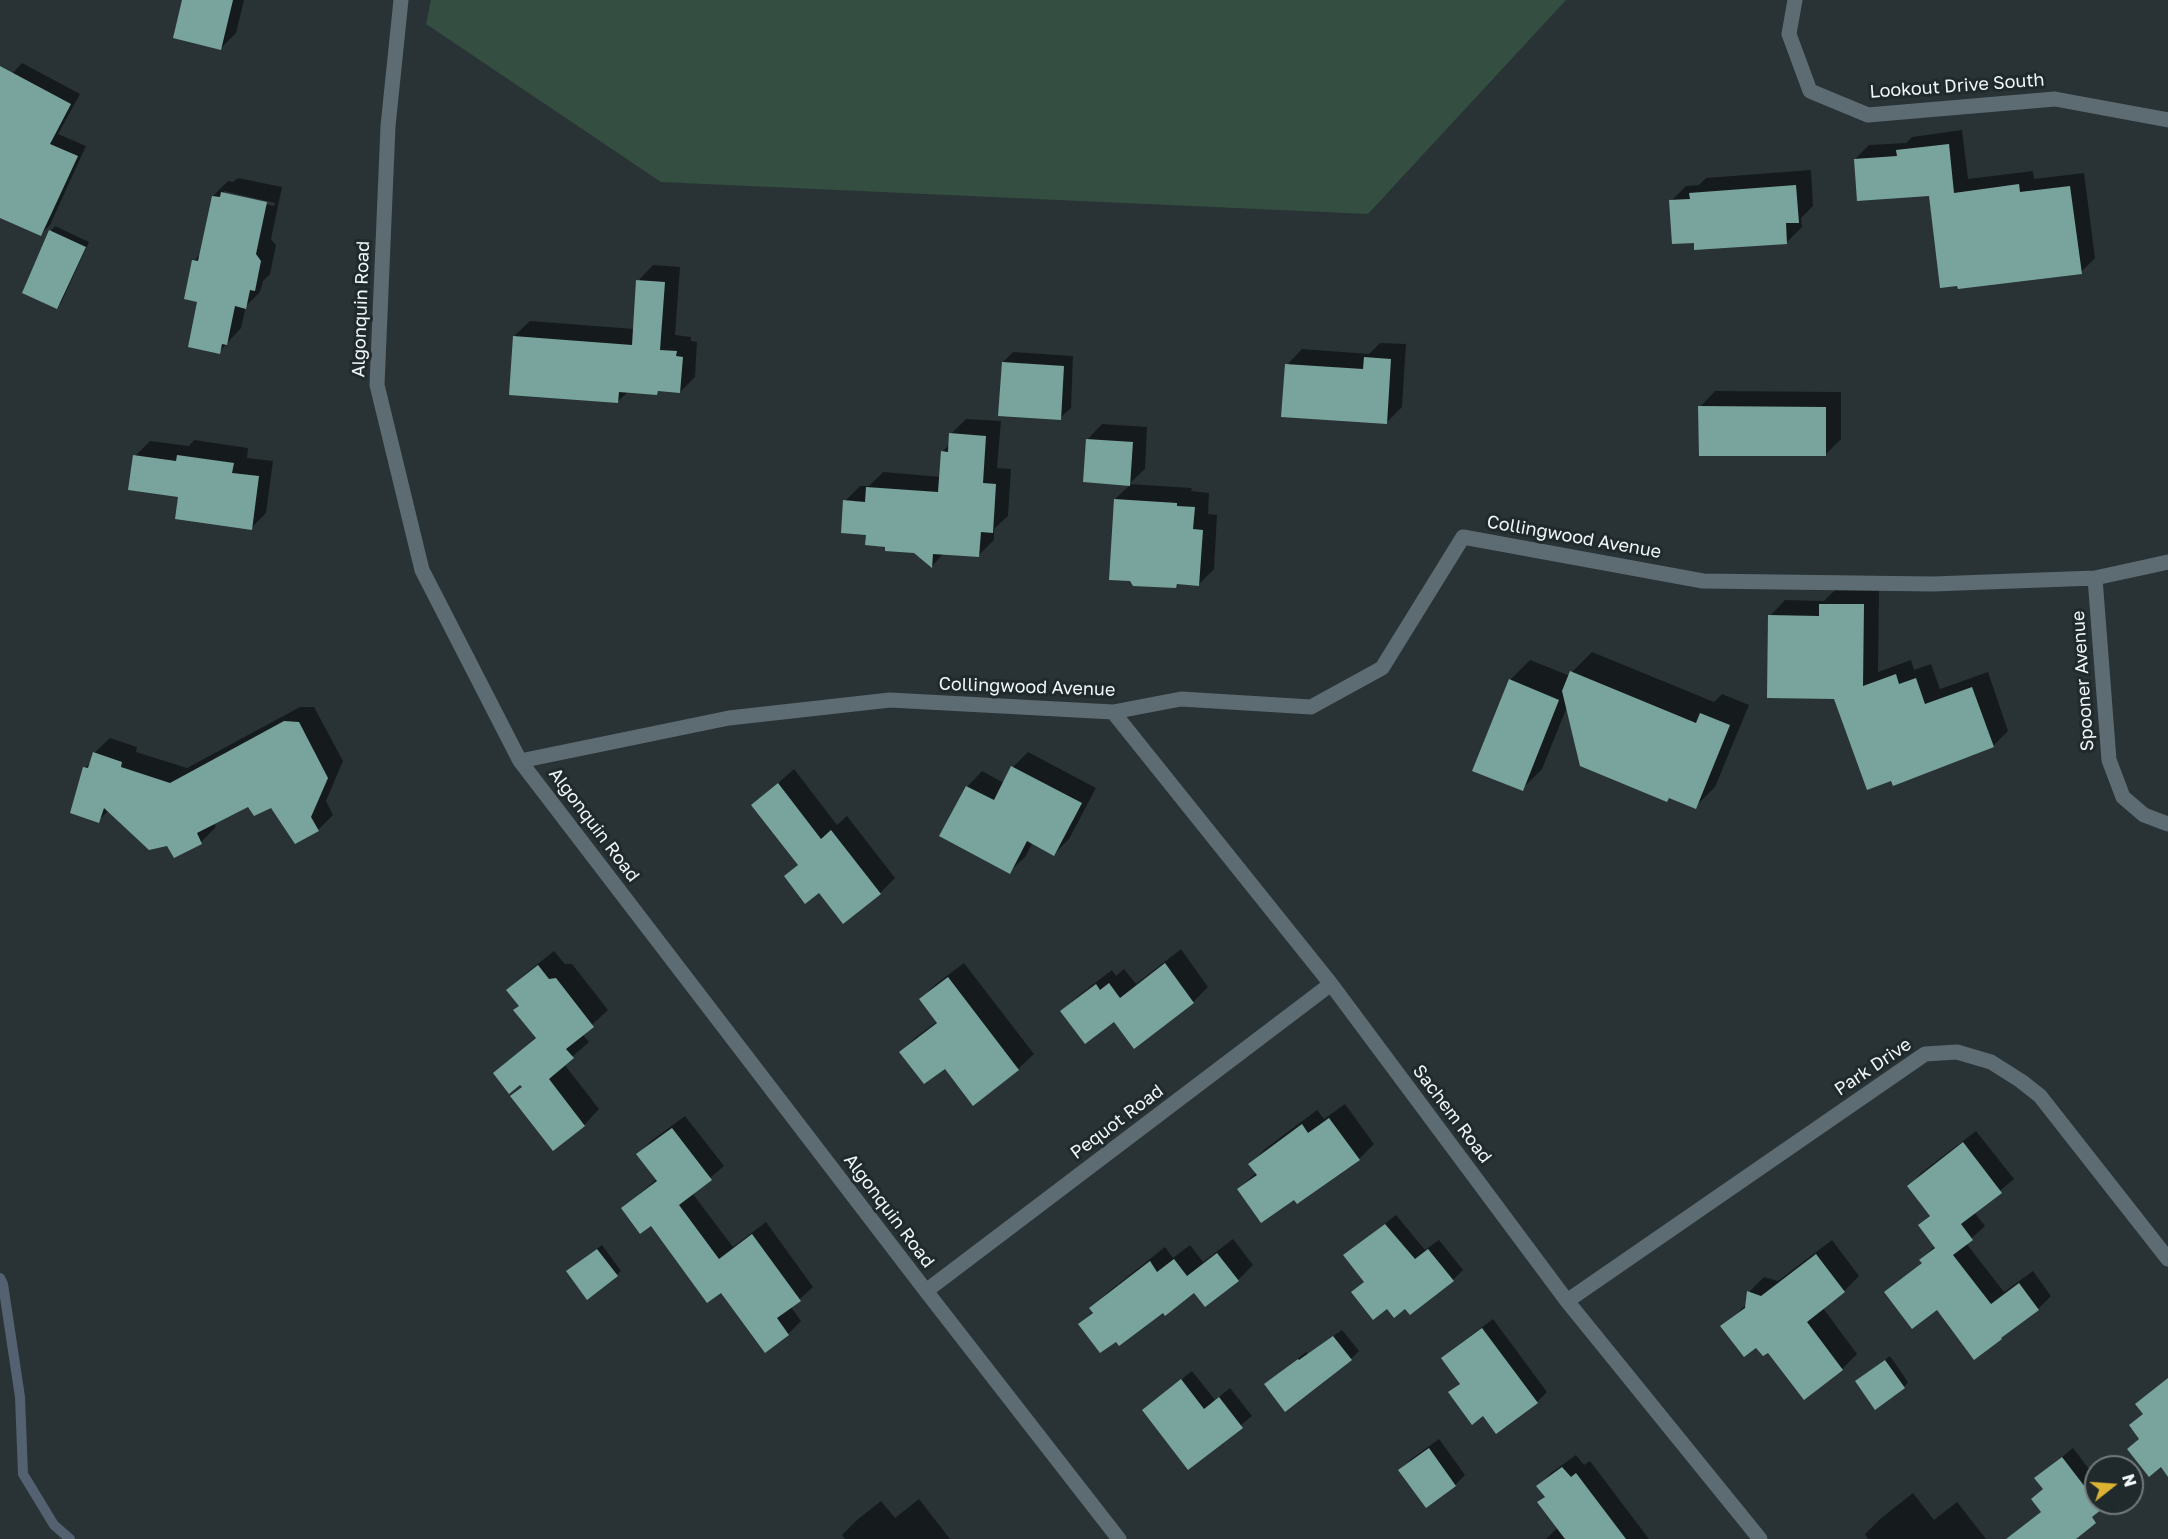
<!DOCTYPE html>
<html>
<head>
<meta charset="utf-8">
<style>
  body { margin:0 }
  #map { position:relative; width:2168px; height:1539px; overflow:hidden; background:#293335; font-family:"Golos Text",sans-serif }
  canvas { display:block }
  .north { position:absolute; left:2084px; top:1455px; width:60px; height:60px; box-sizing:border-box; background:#20292b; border:2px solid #737b7d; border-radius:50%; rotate:73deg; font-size:16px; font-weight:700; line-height:24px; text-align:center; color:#f0f6f7 }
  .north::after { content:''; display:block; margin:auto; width:21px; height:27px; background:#dcb233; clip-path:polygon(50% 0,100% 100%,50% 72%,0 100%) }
</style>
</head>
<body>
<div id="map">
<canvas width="2168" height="1539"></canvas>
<div class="north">N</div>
</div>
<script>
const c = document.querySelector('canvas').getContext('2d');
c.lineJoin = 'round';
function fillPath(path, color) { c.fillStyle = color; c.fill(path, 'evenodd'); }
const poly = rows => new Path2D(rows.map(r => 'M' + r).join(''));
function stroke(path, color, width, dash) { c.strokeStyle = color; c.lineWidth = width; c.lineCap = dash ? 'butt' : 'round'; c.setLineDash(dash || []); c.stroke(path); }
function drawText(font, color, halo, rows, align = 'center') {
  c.font = font + ' "Golos Text",sans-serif'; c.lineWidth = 6; c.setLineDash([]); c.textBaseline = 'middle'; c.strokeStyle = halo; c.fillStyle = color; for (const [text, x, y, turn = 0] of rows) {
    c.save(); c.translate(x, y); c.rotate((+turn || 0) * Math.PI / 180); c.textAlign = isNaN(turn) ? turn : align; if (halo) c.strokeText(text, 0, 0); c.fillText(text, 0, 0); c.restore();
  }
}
fillPath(poly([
  [431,0,1566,0,1368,214,661,182,426,24]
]), '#344e41');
fillPath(poly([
  [183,0,244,0,236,33,221,48],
  [22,63,80,94,58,134,86,146,50,225,41,234,0,216,0,96,13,73],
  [1962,130,1968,179,2033,171,2034,179,2084,173,2095,258,2081,272,1930,194,1855,159,1869,145,1906,143,1912,137],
  [1811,170,1813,206,1801,218,1802,227,1787,242,1695,241,1671,201,1686,186,1699,185,1706,178],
  [238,178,282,187,271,239,276,245,270,274,263,281,260,292,246,306,241,328,219,352,199,301,194,261,201,253,213,196,228,181,233,182],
  [224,191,275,203,274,206,224,195],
  [55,226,89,242,61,303,57,307,24,292,51,231],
  [653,265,680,267,675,335,691,337,691,341,697,342,695,377,680,392,660,390,656,394,628,392,618,401,514,336,530,321,634,329,638,281],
  [1380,343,1406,344,1402,407,1387,422,1287,365,1302,349,1369,354],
  [1013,352,1073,356,1071,408,1060,418,1003,362],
  [1715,391,1841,392,1841,439,1826,454,1700,407],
  [966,419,1001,421,997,468,1011,469,1008,516,994,529,994,540,978,556,944,553,932,566,914,552,887,545,867,534,845,501,860,486,869,486,883,472,941,477,942,452,950,444,951,434],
  [1102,424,1147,427,1145,469,1129,484,1192,488,1191,491,1209,493,1208,514,1217,515,1214,569,1199,584,1179,583,1175,587,1115,499,1131,484,1085,481,1087,440],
  [194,440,248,448,247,458,273,461,266,513,251,528,135,456,150,441,189,446],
  [1836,589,1879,590,1878,672,1911,660,1914,670,1931,664,1940,689,1988,672,2008,731,1993,746,1835,697,1770,616,1785,600,1824,601],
  [1592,652,1714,702,1722,694,1749,705,1715,787,1695,807,1567,707,1542,769,1522,789,1510,680,1530,660,1570,676,1572,672],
  [300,707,314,707,343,761,326,801,333,815,318,830,271,806,248,805,214,822,216,827,201,842,168,845,109,810,98,821,85,768,92,761,94,753,110,738,137,747,136,752,187,768],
  [1028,752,1096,788,1069,839,1054,854,1033,842,1025,857,1009,872,967,787,982,771,1004,783,1013,767],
  [794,769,837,825,847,816,895,878,880,893,786,877,799,864,753,805],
  [1181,949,1208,987,1193,1002,1114,1020,1062,1011,1078,996,1112,970,1116,976,1124,969,1136,984],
  [554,951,565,964,572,964,608,1010,582,1034,589,1042,564,1064,599,1109,584,1125,553,1149,512,1096,523,1086,495,1073,536,1037,520,1005,508,990,524,975],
  [964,963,1034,1054,1018,1069,973,1104,945,1067,901,1052,916,1037,938,1021,921,999,936,984],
  [1345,1104,1374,1144,1359,1159,1294,1197,1239,1189,1257,1172,1250,1164,1265,1149,1317,1110,1324,1119],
  [685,1116,724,1166,692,1193,733,1247,766,1222,813,1287,791,1307,801,1321,788,1334,765,1351,722,1290,651,1224,623,1208,657,1179,638,1154,651,1141],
  [1976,1131,2014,1179,1974,1212,1985,1226,1966,1243,2004,1292,2033,1271,2051,1296,2038,1309,2010,1329,2001,1338,1937,1308,1886,1293,1923,1262,1921,1260,1935,1246,1920,1225,1931,1214,1909,1186,1921,1173],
  [1396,1215,1425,1250,1439,1240,1463,1270,1453,1280,1405,1307,1387,1307,1353,1292,1365,1281,1345,1255],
  [1233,1239,1253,1265,1238,1280,1194,1291,1116,1339,1080,1324,1093,1311,1091,1308,1107,1293,1165,1247,1173,1258,1190,1245,1203,1262],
  [1832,1240,1859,1276,1844,1291,1823,1308,1857,1354,1842,1369,1768,1351,1722,1327,1747,1304,1749,1292,1764,1277,1778,1281],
  [602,1245,621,1271,617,1275,572,1267],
  [1493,1319,1547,1392,1537,1402,1483,1414,1450,1393,1461,1382,1443,1359,1453,1349],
  [1342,1330,1359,1351,1351,1359,1266,1384,1306,1352,1308,1354],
  [1890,1356,1908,1382,1904,1387,1857,1381],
  [1192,1371,1215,1400,1230,1388,1252,1416,1189,1468,1144,1410],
  [1439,1439,1465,1475,1455,1485,1426,1506,1400,1470,1410,1460],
  [2073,1448,2096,1478,2096,1503,2106,1503,2060,1539,2039,1539,2028,1524,2042,1511,2033,1499,2044,1488,2036,1478],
  [1576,1455,1584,1465,1590,1461,1649,1539,1546,1539,1558,1527,1539,1502,1546,1496,1538,1486,1551,1473],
  [1913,1493,1934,1520,1957,1502,1986,1539,1868,1539,1865,1534,1880,1519],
  [919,1499,950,1539,845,1539,842,1535,857,1520,881,1501,895,1518]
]), '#0007');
stroke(poly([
  [0,1278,3,1284,20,1397,23,1474,54,1525,70,1539]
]), '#546171', 10);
fillPath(poly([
  [182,0,233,0,221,50,173,38],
  [0,66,71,104,50,144,78,156,41,236,0,218],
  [1949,144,1954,193,2019,184,2020,192,2070,186,2082,274,1958,289,1957,286,1940,288,1929,196,1857,201,1854,159,1897,156,1896,150],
  [1796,185,1799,223,1786,223,1787,244,1694,250,1694,243,1672,244,1669,200,1690,199,1689,193],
  [221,192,267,202,256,254,261,261,255,291,250,290,246,309,235,306,227,345,222,344,220,354,188,347,197,302,184,299,192,260,198,261,212,196,220,197],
  [49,230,86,247,57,309,22,293],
  [636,280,665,282,660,350,677,351,676,356,683,357,680,393,658,391,657,395,619,392,618,403,509,395,513,336,632,345],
  [1364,357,1391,359,1387,424,1281,417,1285,364,1363,369],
  [1002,362,1064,366,1061,420,998,416],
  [1698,406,1826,407,1826,456,1699,456],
  [949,433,986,436,983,483,996,484,993,533,981,532,979,557,933,554,932,568,914,553,885,551,885,547,865,545,866,535,841,533,843,500,865,502,866,487,938,492,941,451,948,452],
  [1086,439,1133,442,1130,486,1083,482],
  [133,455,176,461,177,455,234,463,232,473,259,476,252,530,175,519,178,497,128,490],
  [1114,499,1177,503,1177,506,1195,507,1193,529,1203,530,1199,586,1177,584,1176,588,1133,586,1130,581,1109,580],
  [1819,604,1864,604,1863,686,1896,674,1899,684,1916,678,1925,704,1972,687,1994,747,1893,786,1891,781,1867,790,1834,699,1767,698,1768,615,1819,616],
  [1570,671,1696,723,1700,713,1730,725,1696,809,1669,798,1667,802,1580,766,1562,691],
  [1509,679,1559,700,1523,791,1472,771],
  [284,721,299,722,328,778,311,817,319,831,295,844,271,808,254,816,248,807,197,833,202,844,174,858,167,846,149,850,104,808,99,823,70,813,83,767,88,768,93,752,122,762,121,767,170,783],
  [1011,766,1082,803,1054,856,1027,841,1010,874,939,836,966,786,994,800],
  [778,783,821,839,831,830,881,894,843,924,819,893,805,904,784,876,798,865,751,805],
  [1165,963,1194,1003,1134,1049,1114,1022,1085,1044,1060,1011,1096,984,1100,990,1109,983,1120,998],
  [538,965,549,979,556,978,594,1027,566,1049,574,1058,549,1079,585,1126,553,1151,510,1096,522,1087,520,1085,509,1094,493,1073,536,1038,513,1010,519,1006,506,990],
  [948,977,1019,1070,973,1106,945,1069,924,1084,899,1052,937,1023,919,999],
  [1329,1118,1360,1160,1297,1204,1294,1200,1261,1223,1237,1189,1257,1175,1248,1164,1302,1124,1308,1133],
  [672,1128,712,1180,679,1205,719,1259,752,1234,801,1301,777,1318,789,1335,765,1353,721,1293,707,1303,651,1226,640,1234,621,1208,657,1181,636,1154],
  [1963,1142,2002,1193,1961,1224,1973,1240,1953,1255,1991,1304,2019,1283,2039,1310,2001,1338,2002,1339,1974,1360,1937,1310,1912,1329,1884,1292,1922,1263,1919,1260,1935,1248,1918,1225,1930,1216,1907,1186],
  [1385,1224,1415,1259,1428,1249,1454,1281,1410,1315,1405,1309,1394,1318,1387,1309,1373,1320,1351,1292,1364,1282,1343,1255],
  [597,1249,618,1276,587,1300,566,1271],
  [1217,1253,1239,1281,1205,1307,1194,1293,1165,1316,1163,1313,1119,1346,1116,1342,1100,1353,1078,1324,1093,1313,1089,1308,1150,1261,1157,1272,1174,1259,1187,1276],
  [1816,1254,1845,1292,1807,1322,1843,1370,1804,1400,1768,1353,1763,1356,1756,1348,1744,1357,1720,1326,1745,1308,1747,1291,1761,1296],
  [1482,1328,1538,1403,1496,1434,1483,1416,1472,1425,1448,1392,1460,1384,1441,1358],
  [1333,1336,1352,1360,1285,1412,1264,1384,1298,1359,1299,1360],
  [1885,1360,1905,1388,1875,1410,1855,1381],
  [2168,1378,2168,1477,2161,1467,2149,1477,2127,1449,2139,1439,2129,1425,2143,1414,2135,1404],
  [1181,1379,1204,1409,1219,1397,1243,1428,1188,1470,1142,1410],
  [1429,1448,1456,1486,1426,1508,1398,1470],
  [2062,1457,2102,1509,2092,1517,2096,1523,2076,1539,2006,1539,2041,1512,2031,1499,2043,1489,2034,1478],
  [1562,1467,1571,1477,1576,1473,1626,1539,1565,1539,1537,1502,1545,1497,1536,1486]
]), '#79a49d');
stroke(poly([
  [401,0,388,126,377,385,422,570,520,761,926,1291,1119,1539],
  [1795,0,1789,34,1810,91,1868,115,2055,99,2168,120],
  [2095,578,2109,760,2123,797,2144,815,2168,824],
  [1113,712,1331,984,1567,1301,1760,1539],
  [520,761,729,718,890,700,1113,712,1181,699,1311,707,1382,668,1463,537,1703,581,1933,584,2095,578,2168,562],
  [926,1291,1331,984],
  [1567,1301,1925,1054,1957,1052,1991,1062,2021,1081,2040,1096,2168,1259]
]), '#5d6b73', 15);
drawText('18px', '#f0f6f7', '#20292b', [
  ["Lookout Drive South",1957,86,-4],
  ["Algonquin Road",361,309,-88],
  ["Collingwood Avenue",1574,537,10],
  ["Spooner Avenue",2083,681,-94],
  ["Collingwood Avenue",1027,687,2],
  ["Algonquin Road",594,825,53],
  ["Park Drive",1873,1067,-34],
  ["Sachem Road",1452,1114,53],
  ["Pequot Road",1117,1122,-37],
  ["Algonquin Road",889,1211,53]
]);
</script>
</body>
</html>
